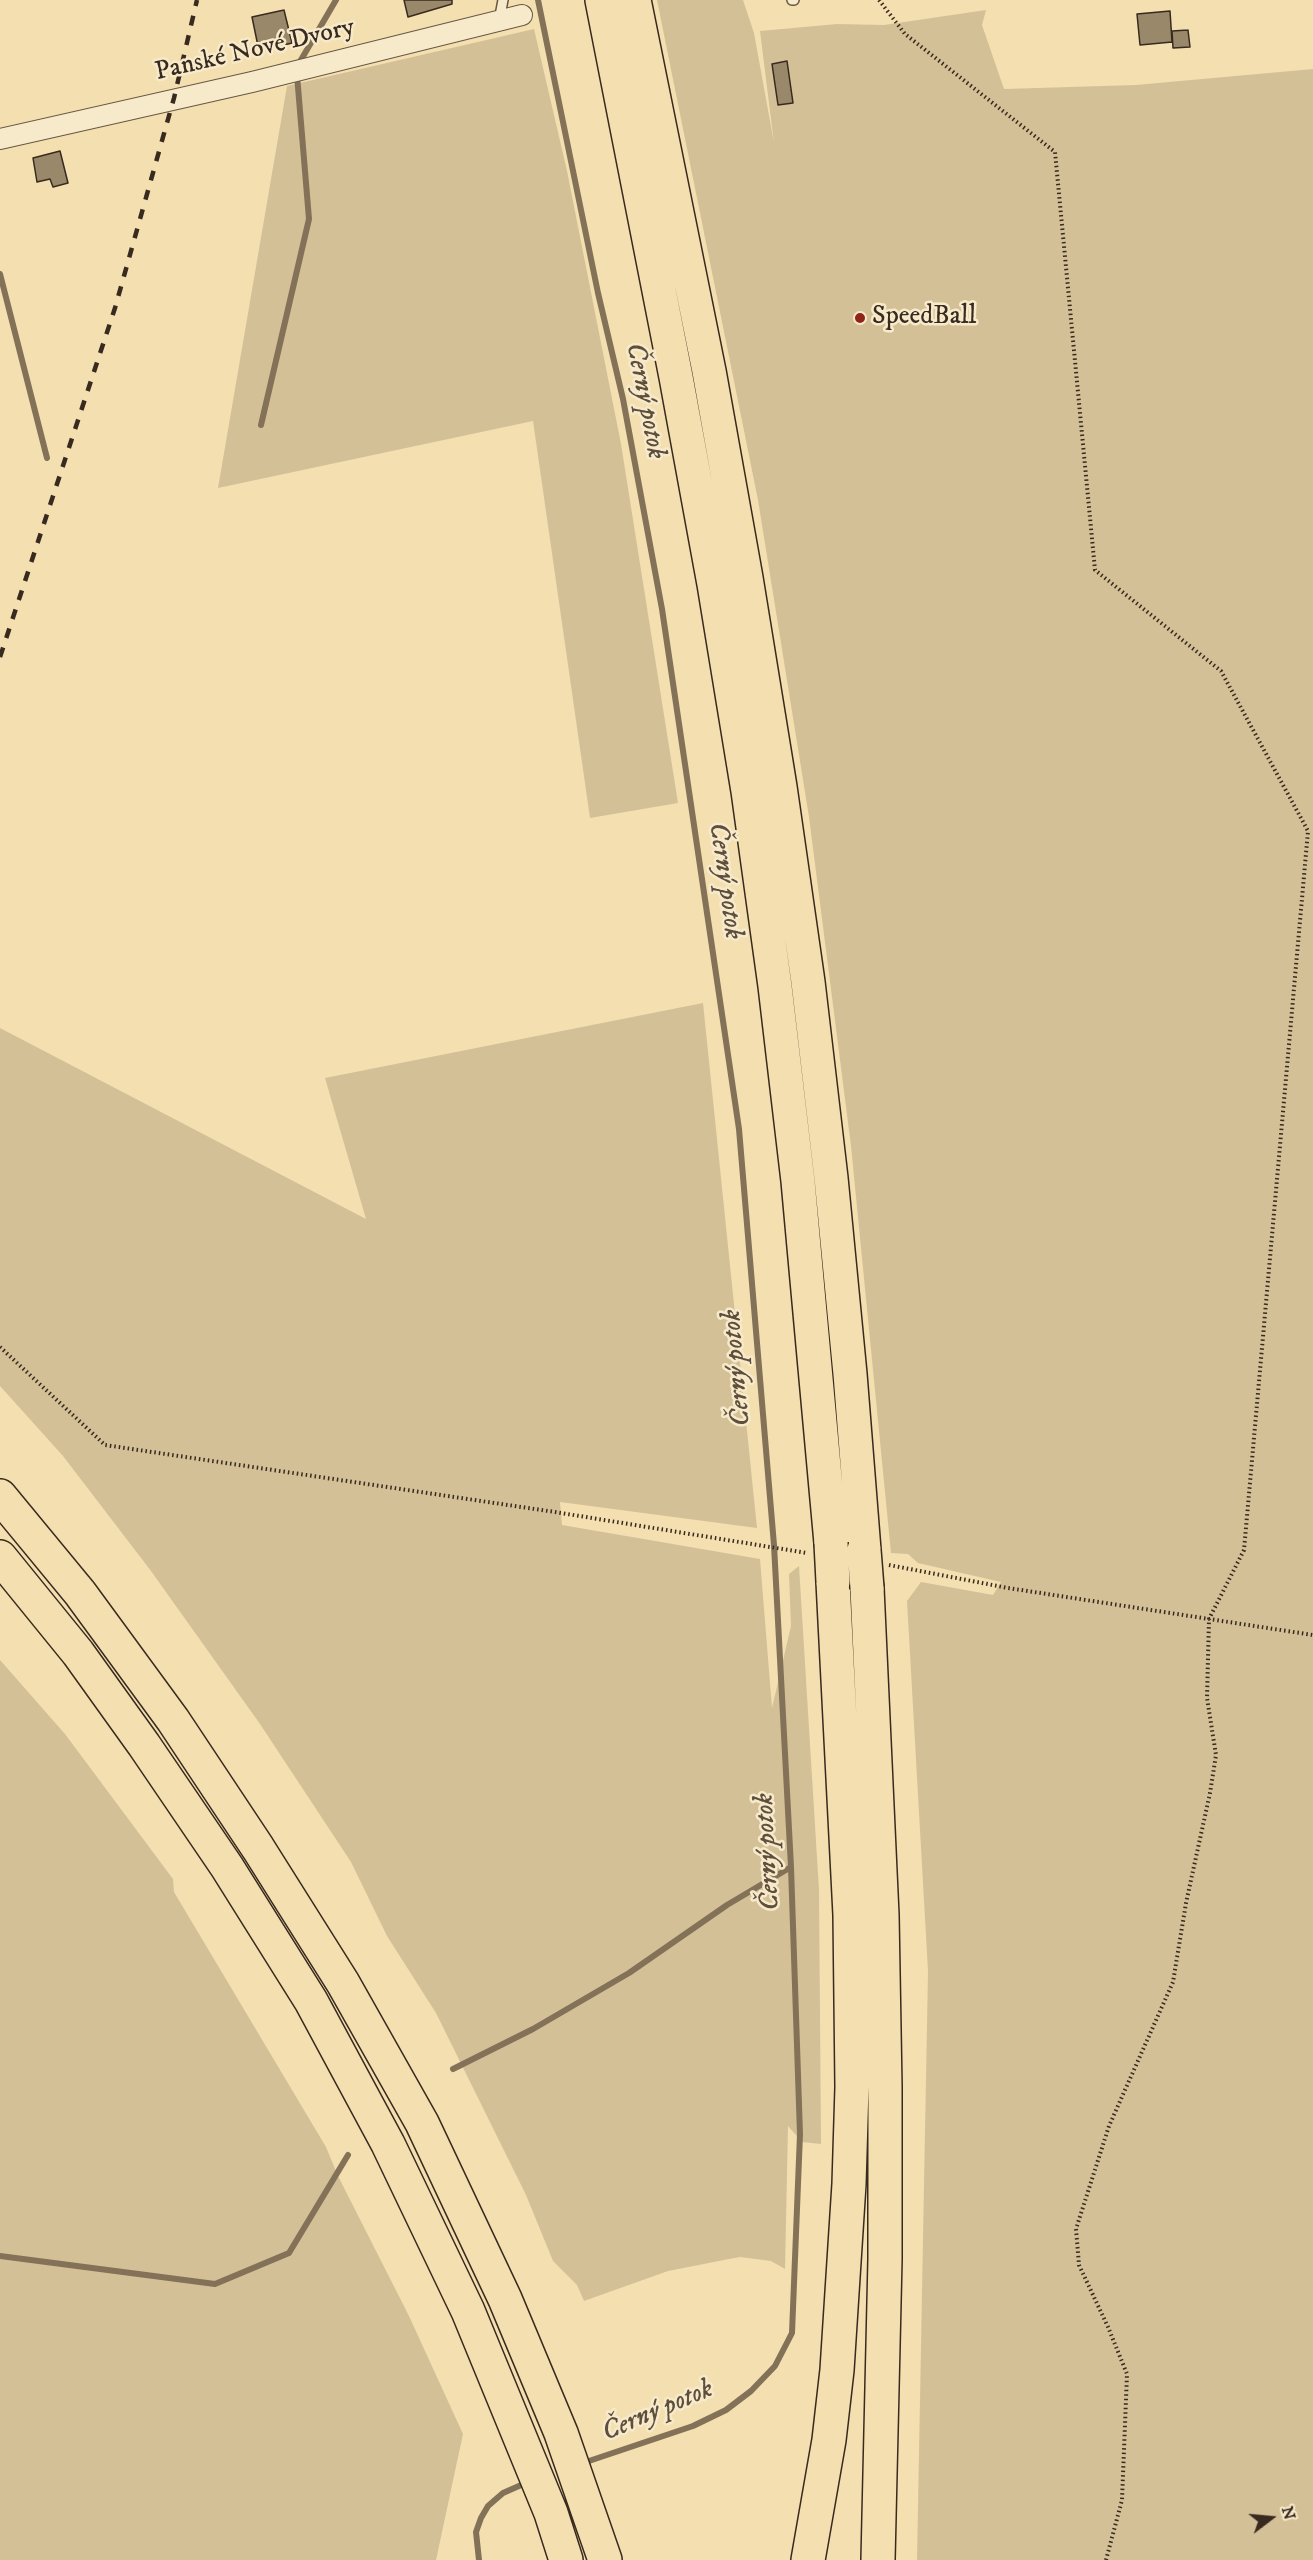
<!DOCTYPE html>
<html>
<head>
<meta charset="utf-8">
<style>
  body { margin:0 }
  #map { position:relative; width:1313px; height:2560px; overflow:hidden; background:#f3dfaf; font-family:"IM FELL DW Pica",serif }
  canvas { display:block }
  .north { position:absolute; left:1241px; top:2488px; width:60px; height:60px; -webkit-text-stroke:4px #f7eacb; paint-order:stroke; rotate:74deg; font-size:16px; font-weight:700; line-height:24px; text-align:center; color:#392a1f }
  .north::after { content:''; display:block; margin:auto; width:21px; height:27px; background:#392a1f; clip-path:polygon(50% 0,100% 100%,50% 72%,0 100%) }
</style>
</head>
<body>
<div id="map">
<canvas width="1313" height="2560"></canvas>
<div class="north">N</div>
</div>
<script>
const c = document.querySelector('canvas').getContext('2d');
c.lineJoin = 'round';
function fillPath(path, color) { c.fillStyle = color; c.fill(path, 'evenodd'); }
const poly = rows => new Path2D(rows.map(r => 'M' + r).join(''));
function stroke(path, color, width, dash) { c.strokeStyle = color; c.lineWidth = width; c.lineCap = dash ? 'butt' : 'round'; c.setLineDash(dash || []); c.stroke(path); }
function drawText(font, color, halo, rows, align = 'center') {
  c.font = font + ' "IM FELL DW Pica",serif'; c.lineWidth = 5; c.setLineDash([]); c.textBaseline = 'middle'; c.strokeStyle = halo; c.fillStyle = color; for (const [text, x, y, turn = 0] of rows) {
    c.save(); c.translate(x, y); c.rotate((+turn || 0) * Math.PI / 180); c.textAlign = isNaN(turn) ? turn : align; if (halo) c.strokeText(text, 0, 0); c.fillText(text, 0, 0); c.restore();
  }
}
fillPath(poly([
  [657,0,743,0,754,33,774,143,760,31,837,24,884,25,986,10,982,25,1004,89,1136,85,1313,69,1313,2560,917,2560,928,1971,907,1601,921,1582,993,1595,1001,1582,918,1563,908,1554,891,1553,851,1146,809,817,758,500],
  [534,29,567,171,621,444,678,803,590,818,533,421,218,488,287,86],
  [703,1003,757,1528,560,1502,562,1525,760,1559,772,1708,791,1626,789,1574,799,1566,819,1890,821,2144,802,2142,788,2126,785,2269,771,2261,740,2257,729,2259,668,2271,584,2301,577,2285,553,2261,526,2195,436,2013,387,1936,351,1862,260,1724,151,1571,63,1456,0,1386,0,1028,366,1219,325,1078],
  [0,1660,65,1734,173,1879,174,1892,326,2147,338,2176,409,2316,463,2434,436,2560,0,2560]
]), '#d3c097');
stroke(poly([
  [538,0,598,293,623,399,662,609,739,1129,774,1545,791,1867,800,2134,792,2333,775,2366,751,2391,726,2410,693,2426,580,2464],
  [298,65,336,0],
  [0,274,47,458],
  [261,425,309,219,297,75],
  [453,2069,533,2029,629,1973,727,1905,791,1867],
  [0,2256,215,2284,289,2253,348,2155],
  [479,2560,476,2532,481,2518,488,2506,503,2493,528,2482]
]), '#837158', 6);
const building = poly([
  [404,0,452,0,452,4,408,17,404,0],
  [284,10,292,43,259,51,252,17,284,10],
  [1170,11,1172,42,1140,45,1137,14,1170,11],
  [1188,30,1190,47,1173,48,1172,31,1188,30],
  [787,61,793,103,778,105,772,64,787,61],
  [60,151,68,183,53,187,50,179,37,182,33,158,60,151]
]);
fillPath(building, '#9a886a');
stroke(building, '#392a1f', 1.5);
const lane = poly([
  [792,0,794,0],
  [499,21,503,0]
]);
const street = poly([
  [0,139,252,82,522,15]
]);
const highway = poly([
  [602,0,676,377,714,584,748,791,775,986,798,1181,831,1543],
  [634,0,709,371,746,578,780,787,808,982,831,1178,850,1374,864,1550],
  [0,1496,80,1593,173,1720,258,1848,343,1983,422,2123,505,2299,561,2433,605,2560],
  [0,1557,78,1653,144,1745,227,1867,311,2001,388,2144,468,2311,551,2513,566,2560],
  [867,1588,882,1915,885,2087,885,2259,878,2560],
  [808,2560,829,2440,837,2370,849,2184,852,2087,850,1915,833,1582]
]);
stroke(lane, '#685743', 12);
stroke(street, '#685743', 22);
stroke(highway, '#392a1f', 36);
stroke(poly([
  [879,0,905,34,1055,152,1095,570,1221,671,1308,831,1244,1550,1209,1619,1207,1698,1216,1755,1210,1793,1186,1903,1173,1982,1109,2126,1076,2229,1079,2265,1108,2327,1127,2374,1122,2500,1106,2560],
  [0,1347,105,1445,555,1512,807,1553],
  [889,1565,1008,1588,1313,1635]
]), '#392a1f', 4, [1.5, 3]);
stroke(lane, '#f7eacb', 9);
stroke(street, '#f7eacb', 20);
stroke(highway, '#f3dfaf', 33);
stroke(poly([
  [0,657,115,308,174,98,197,0]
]), '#392a1f', 4.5, [10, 10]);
const highwayBridge = poly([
  [831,1543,833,1582],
  [864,1550,867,1588]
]);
stroke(highwayBridge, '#392a1f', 36, []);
stroke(highwayBridge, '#f3dfaf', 33);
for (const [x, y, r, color] of [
  [860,318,6,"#8f2418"]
]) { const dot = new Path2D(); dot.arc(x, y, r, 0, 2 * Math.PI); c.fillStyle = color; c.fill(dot); stroke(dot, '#f7eacb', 2); }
drawText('26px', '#392a1f', '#f7eacb', [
  ["Panské Nové Dvory",255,51,-13]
]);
drawText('26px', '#392a1f', '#f7eacb', [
  ["SpeedBall",872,318]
], 'left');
drawText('italic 27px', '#5e4e3c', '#f7eacb', [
  ["Černý potok",644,401,79],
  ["Černý potok",724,881,82],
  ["Černý potok",738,1368,-95],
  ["Černý potok",769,1852,-93],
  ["Černý potok",658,2412,-23]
]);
</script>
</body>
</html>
